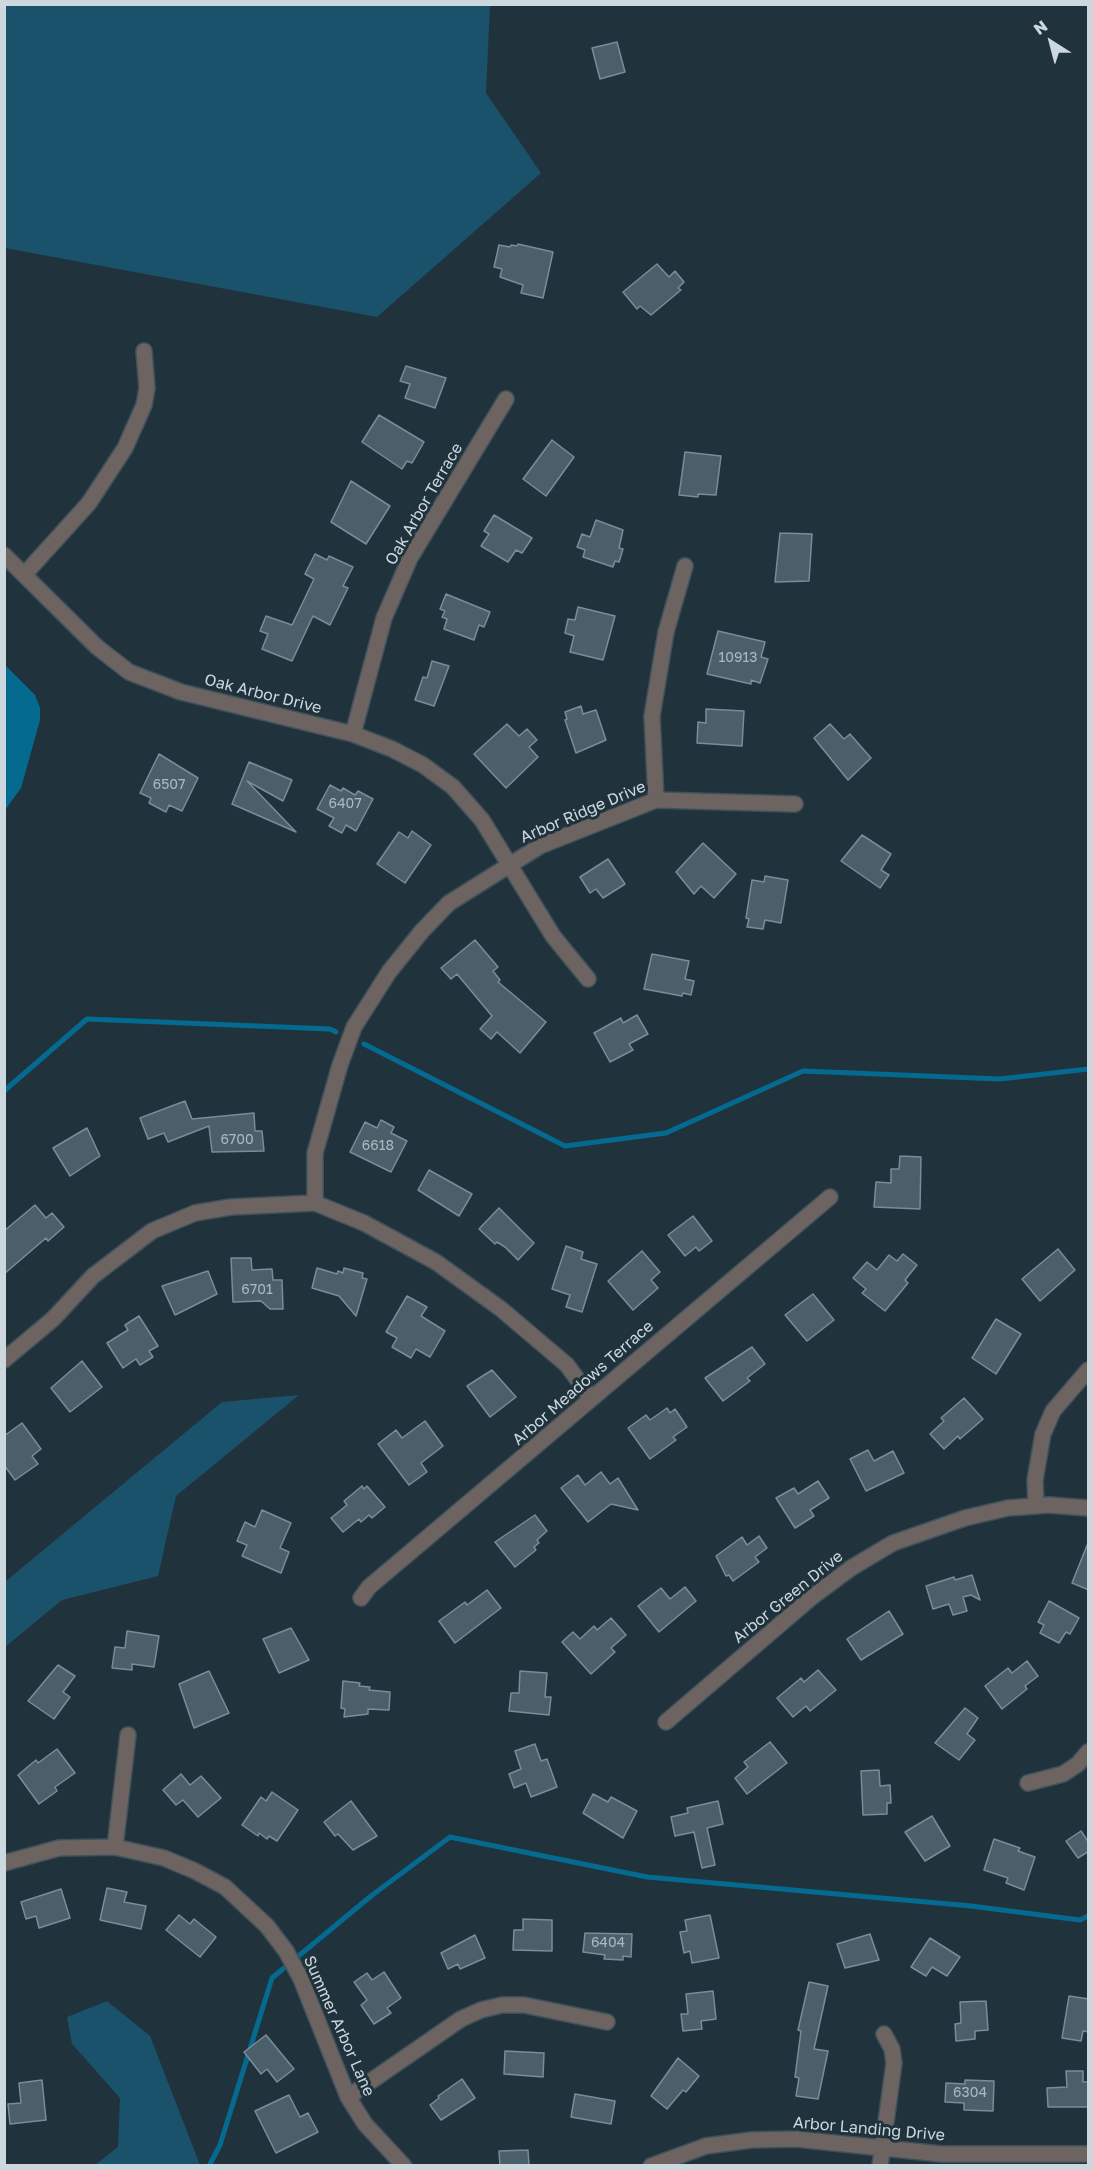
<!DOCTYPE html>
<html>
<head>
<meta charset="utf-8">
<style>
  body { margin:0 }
  #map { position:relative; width:1093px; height:2170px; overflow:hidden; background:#20333d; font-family:"Golos Text",sans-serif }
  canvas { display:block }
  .frame { position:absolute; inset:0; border:6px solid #ccd7de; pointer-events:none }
  .north { position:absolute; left:1021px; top:12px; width:60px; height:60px; -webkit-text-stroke:4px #20333d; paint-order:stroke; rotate:324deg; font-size:16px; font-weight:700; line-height:24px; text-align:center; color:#ccd7de }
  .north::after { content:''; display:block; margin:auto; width:21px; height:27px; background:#ccd7de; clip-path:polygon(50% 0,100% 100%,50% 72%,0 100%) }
</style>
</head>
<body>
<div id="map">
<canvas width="1093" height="2170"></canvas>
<div class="frame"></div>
<div class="north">N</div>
</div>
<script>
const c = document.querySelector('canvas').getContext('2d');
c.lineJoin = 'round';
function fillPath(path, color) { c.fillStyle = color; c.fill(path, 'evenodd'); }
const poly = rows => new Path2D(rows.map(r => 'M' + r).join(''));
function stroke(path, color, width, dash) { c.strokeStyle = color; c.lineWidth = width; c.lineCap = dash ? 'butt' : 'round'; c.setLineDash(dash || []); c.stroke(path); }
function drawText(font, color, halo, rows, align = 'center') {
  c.font = font + ' "Golos Text",sans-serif'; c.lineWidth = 6; c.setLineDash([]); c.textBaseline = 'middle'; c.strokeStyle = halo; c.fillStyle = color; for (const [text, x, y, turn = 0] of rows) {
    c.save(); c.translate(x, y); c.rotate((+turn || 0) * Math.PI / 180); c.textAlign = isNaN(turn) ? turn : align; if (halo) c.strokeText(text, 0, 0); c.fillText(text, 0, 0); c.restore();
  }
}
fillPath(poly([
  [4,5,490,5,486,93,541,173,377,317,5,248],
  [299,1395,176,1496,158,1576,62,1600,5,1647,6,1581,222,1402],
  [107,2001,150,2036,200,2165,95,2165,118,2147,120,2098,72,2044,67,2017]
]), '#1a516b');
fillPath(poly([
  [4,664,35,695,40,708,40,720,21,788,5,810]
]), '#056a90');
stroke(poly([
  [364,1044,565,1146,666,1133,803,1071,1000,1079,1088,1069],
  [4,1091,87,1019,330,1029,336,1032],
  [209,2166,220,2145,272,1978,371,1896,450,1837,647,1877,971,1906,1080,1920,1088,1916]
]), '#056a90', 5);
const building = poly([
  [617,42,625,72,600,79,592,48,617,42],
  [518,244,553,252,543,298,521,293,523,285,500,277,502,269,494,267,499,245,510,247,511,245,517,246,518,244],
  [657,264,669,277,675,271,684,282,678,288,681,290,651,315,640,306,637,309,623,292,657,264],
  [406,366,446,378,435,408,405,398,410,384,400,381,406,366],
  [379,415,424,442,412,463,407,461,402,469,362,442,379,415],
  [552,440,574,457,546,496,523,479,552,440],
  [685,452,721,456,716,495,698,494,698,497,679,495,685,452],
  [351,481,390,506,366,544,331,522,351,481],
  [494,515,532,538,522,553,516,550,508,562,481,546,489,534,484,531,494,515],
  [596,520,623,530,619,548,623,549,619,562,615,561,613,567,583,557,585,550,577,547,582,534,590,537,596,520],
  [780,533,812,534,809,581,775,582,780,533],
  [315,554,327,560,329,556,353,567,343,586,348,588,330,625,313,616,292,661,262,649,268,634,260,631,266,616,292,625,314,579,305,574,315,554],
  [446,594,490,612,484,627,479,625,474,640,444,629,447,619,442,617,445,611,440,609,446,594],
  [578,607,615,616,603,660,570,652,574,636,565,633,568,619,575,620,578,607],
  [718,631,765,642,761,657,768,659,760,683,751,680,751,684,707,674,718,631],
  [432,661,449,666,434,706,415,700,423,677,427,678,432,661],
  [581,706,583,714,596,710,606,740,576,753,565,720,567,719,565,712,581,706],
  [706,709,744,711,742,746,697,743,698,722,706,723,706,709],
  [507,724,519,736,527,729,537,740,529,747,538,757,506,788,474,754,507,724],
  [830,724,844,739,850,734,871,758,848,780,814,738,830,724],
  [159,754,198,778,182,811,169,805,166,812,149,803,151,798,140,793,159,754],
  [249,762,292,780,283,801,247,781,296,832,232,804,249,762],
  [330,785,341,791,343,788,355,795,358,791,373,799,356,831,346,825,342,833,329,826,334,818,317,809,330,785],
  [412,831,431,845,405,883,377,864,399,832,408,838,412,831],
  [862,835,891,854,881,870,889,875,880,888,841,861,862,835],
  [703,843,736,874,714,898,701,886,694,894,676,872,703,843],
  [608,859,625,884,603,898,596,889,590,893,580,877,608,859],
  [765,876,788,880,781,923,765,920,763,929,747,927,749,919,746,918,752,880,764,882,765,876],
  [475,940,498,967,493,971,500,980,498,982,546,1022,520,1053,497,1032,491,1039,480,1029,492,1016,457,974,451,979,441,968,475,940],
  [652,954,689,961,685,979,694,981,691,995,683,993,682,996,644,989,652,954],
  [637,1015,648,1034,629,1044,633,1050,610,1062,594,1033,621,1018,623,1023,637,1015],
  [185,1101,192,1119,254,1113,255,1131,262,1131,264,1151,212,1152,209,1126,168,1142,164,1133,148,1139,140,1118,185,1101],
  [381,1120,394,1127,391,1133,407,1141,391,1172,350,1152,365,1122,377,1128,381,1120],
  [87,1128,100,1156,70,1176,53,1148,87,1128],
  [900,1156,921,1157,920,1209,874,1207,876,1182,891,1183,891,1169,899,1169,900,1156],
  [429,1170,472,1194,459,1216,418,1190,429,1170],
  [35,1205,46,1218,52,1213,64,1227,48,1241,46,1238,4,1274,4,1231,35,1205],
  [499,1208,534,1243,518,1260,505,1247,497,1242,495,1244,479,1229,499,1208],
  [693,1216,712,1241,699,1251,696,1247,685,1256,668,1235,693,1216],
  [566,1246,583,1252,581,1259,597,1264,582,1312,566,1307,570,1295,552,1289,566,1246],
  [1058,1249,1075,1270,1040,1301,1022,1279,1058,1249],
  [642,1251,660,1272,651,1280,658,1288,633,1310,608,1281,642,1251],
  [903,1254,917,1265,905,1280,908,1283,885,1311,862,1293,866,1289,853,1278,867,1262,877,1270,889,1255,897,1261,903,1254],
  [231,1258,251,1258,252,1270,272,1269,273,1280,282,1280,283,1309,270,1309,261,1301,233,1302,231,1258],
  [317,1268,337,1274,338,1271,343,1273,344,1268,363,1273,362,1278,367,1279,356,1316,339,1296,312,1288,317,1268],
  [208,1271,217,1294,175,1315,162,1286,208,1271],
  [813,1294,834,1320,807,1341,785,1315,813,1294],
  [407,1296,427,1307,421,1316,445,1331,430,1357,416,1349,411,1358,392,1347,397,1338,386,1332,407,1296],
  [139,1316,158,1346,149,1351,153,1357,140,1365,136,1359,123,1368,107,1343,128,1330,125,1325,139,1316],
  [996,1319,1021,1334,996,1374,972,1358,996,1319],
  [752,1347,765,1364,747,1378,750,1381,723,1401,705,1378,752,1347],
  [82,1361,102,1387,70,1412,51,1388,82,1361],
  [492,1370,516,1397,490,1417,467,1386,492,1370],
  [964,1398,983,1419,960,1439,958,1436,944,1449,930,1434,944,1421,941,1418,964,1398],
  [667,1408,670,1413,675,1409,687,1427,673,1437,676,1440,650,1459,628,1428,646,1415,650,1420,667,1408],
  [425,1421,443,1446,421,1463,427,1472,409,1485,378,1444,396,1430,402,1438,425,1421],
  [22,1423,41,1449,32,1456,38,1464,15,1480,4,1465,4,1436,22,1423],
  [868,1450,874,1461,893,1451,904,1473,866,1491,850,1459,868,1450],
  [601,1472,610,1484,618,1478,638,1510,611,1504,588,1522,561,1488,578,1475,585,1485,601,1472],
  [818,1481,829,1498,810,1510,814,1516,795,1528,776,1498,794,1488,798,1494,818,1481],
  [362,1486,364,1489,367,1486,385,1507,372,1518,369,1515,361,1522,359,1519,343,1532,331,1518,347,1505,344,1501,362,1486],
  [262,1510,291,1523,280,1548,289,1552,281,1573,242,1556,247,1545,237,1541,245,1522,255,1527,262,1510],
  [535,1515,547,1531,537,1540,539,1543,534,1547,536,1550,515,1567,495,1542,535,1515],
  [759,1536,767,1548,755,1557,759,1562,733,1581,729,1575,726,1576,716,1556,742,1537,747,1545,759,1536],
  [1088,1543,1089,1543,1089,1590,1072,1583,1088,1543],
  [972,1575,980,1600,971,1595,963,1597,967,1611,953,1615,949,1604,933,1609,926,1586,954,1577,955,1580,972,1575],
  [685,1587,696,1601,659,1632,638,1606,661,1588,670,1599,685,1587],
  [487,1590,501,1608,455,1643,439,1621,465,1602,467,1605,487,1590],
  [1049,1601,1079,1618,1070,1634,1066,1632,1059,1643,1040,1633,1044,1625,1038,1622,1049,1601],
  [889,1611,903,1634,861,1660,847,1639,889,1611],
  [611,1618,626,1635,611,1648,615,1652,591,1674,562,1642,573,1632,580,1639,594,1626,597,1630,611,1618],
  [291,1628,309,1660,279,1673,263,1639,291,1628],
  [127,1631,159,1636,154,1667,132,1664,132,1670,112,1668,115,1647,125,1648,127,1631],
  [1027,1661,1038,1676,1025,1686,1027,1689,1002,1709,985,1686,1008,1668,1012,1673,1027,1661],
  [58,1665,75,1676,63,1692,70,1697,54,1719,28,1701,58,1665],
  [818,1670,836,1690,810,1711,806,1706,793,1717,777,1698,801,1678,804,1682,818,1670],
  [209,1671,229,1713,194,1728,179,1684,209,1671],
  [520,1671,547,1673,545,1697,551,1697,549,1715,509,1711,511,1693,519,1693,520,1671],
  [343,1681,360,1683,359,1686,370,1687,369,1690,390,1692,389,1710,368,1709,368,1714,344,1717,345,1709,341,1708,343,1681],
  [965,1708,978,1718,967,1734,975,1740,959,1760,935,1743,965,1708],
  [770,1742,787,1763,747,1794,735,1778,748,1767,744,1762,770,1742],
  [535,1744,541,1761,547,1759,557,1787,531,1797,526,1783,514,1788,509,1774,521,1769,515,1751,535,1744],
  [57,1749,75,1773,55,1787,57,1791,39,1804,18,1775,36,1760,38,1763,57,1749],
  [879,1770,880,1786,890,1785,891,1803,887,1803,887,1814,863,1815,861,1771,879,1770],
  [181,1774,190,1785,201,1776,221,1798,198,1817,183,1800,176,1805,163,1790,181,1774],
  [272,1792,298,1810,277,1841,269,1836,267,1839,259,1833,258,1836,242,1825,261,1797,266,1801,272,1792],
  [593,1794,608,1802,611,1797,637,1811,623,1838,583,1813,593,1794],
  [351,1801,377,1836,353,1850,338,1834,335,1836,324,1822,351,1801],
  [718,1801,723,1824,707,1828,715,1865,702,1868,694,1832,675,1836,671,1817,688,1813,687,1808,718,1801],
  [932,1816,950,1846,925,1861,905,1832,932,1816],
  [1081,1831,1089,1843,1089,1851,1078,1858,1066,1841,1081,1831],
  [994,1839,1020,1848,1018,1851,1035,1857,1024,1890,1006,1883,1008,1878,984,1870,994,1839],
  [107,1888,127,1892,124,1902,146,1906,141,1929,100,1920,107,1888],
  [61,1889,70,1918,39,1928,36,1916,26,1919,21,1902,61,1889],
  [179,1915,190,1924,194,1919,216,1937,200,1957,166,1930,179,1915],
  [710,1915,719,1958,692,1963,690,1951,684,1953,680,1932,687,1931,685,1920,710,1915],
  [523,1919,552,1920,552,1951,513,1950,514,1930,523,1930,523,1919],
  [585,1933,632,1934,631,1957,623,1956,623,1960,604,1959,605,1955,583,1952,585,1933],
  [870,1934,879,1960,845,1968,837,1944,870,1934],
  [475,1935,485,1958,460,1969,458,1964,448,1969,441,1953,475,1935],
  [930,1938,960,1957,947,1976,932,1967,926,1976,911,1967,930,1938],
  [384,1972,401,1998,387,2008,391,2013,374,2024,361,2005,367,2000,354,1982,367,1973,372,1980,384,1972],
  [809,1982,828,1986,814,2049,828,2051,818,2099,796,2096,799,2078,795,2077,801,2031,798,2030,809,1982],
  [713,1991,716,2019,701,2021,702,2029,683,2031,681,2014,688,2014,686,1994,713,1991],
  [1069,1996,1089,1999,1089,2032,1083,2031,1081,2041,1062,2038,1069,1996],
  [986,2001,988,2030,975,2031,975,2039,956,2041,955,2024,961,2023,960,2002,986,2001],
  [266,2035,294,2069,277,2082,267,2069,261,2074,244,2052,266,2035],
  [505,2051,544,2053,543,2077,504,2074,505,2051],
  [678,2058,699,2076,686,2092,683,2090,667,2109,651,2096,678,2058],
  [1066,2071,1083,2071,1083,2082,1089,2082,1089,2107,1048,2107,1047,2088,1067,2087,1066,2071],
  [462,2079,475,2098,441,2120,430,2105,439,2098,438,2096,462,2079],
  [42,2080,46,2120,10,2124,8,2104,21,2103,19,2083,42,2080],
  [965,2080,994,2081,993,2111,964,2110,964,2103,945,2102,946,2083,965,2084,965,2080],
  [575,2094,615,2101,611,2124,571,2117,575,2094],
  [289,2095,300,2117,308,2113,318,2132,276,2153,255,2111,289,2095],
  [528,2150,529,2166,500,2166,499,2151,528,2150]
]);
fillPath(building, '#4b5f6a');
stroke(building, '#788d9a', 1.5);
const street = poly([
  [4,555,97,647,129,672,181,692,353,734,392,749,423,765,453,787,482,820,553,936,588,979],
  [24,575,89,503,125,448,144,405,147,388,144,351],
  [353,734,384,618,410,558,506,399],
  [656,800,652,716,666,632,685,566],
  [315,1203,315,1153,340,1065,354,1027,389,972,422,931,449,903,540,846,656,800,795,804],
  [4,1360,53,1319,93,1276,152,1231,195,1213,231,1207,315,1203,364,1223,436,1262,501,1309,567,1365,591,1398],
  [1036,1506,1035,1480,1043,1434,1053,1411,1088,1370],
  [361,1598,369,1587,830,1197],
  [666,1722,812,1597,851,1568,893,1543,965,1518,1008,1508,1049,1505,1088,1508],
  [1028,1783,1063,1774,1078,1764,1088,1752],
  [115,1847,128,1735],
  [4,1863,59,1848,115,1847,164,1858,195,1871,225,1887,267,1926,286,1951,301,1979,348,2097,365,2124,404,2166],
  [348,2097,461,2019,481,2010,502,2005,524,2005,607,2022],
  [651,2166,706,2146,751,2140,796,2139,941,2154,1088,2154],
  [880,2166,894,2063,892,2049,884,2034]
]);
stroke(street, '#3f515a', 18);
stroke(street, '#6d6360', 15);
drawText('14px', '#acb9c1', null, [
  ["10913",738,658],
  ["6507",169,785],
  ["6407",345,804],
  ["6700",237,1140],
  ["6618",378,1146],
  ["6701",257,1290],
  ["6404",608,1943],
  ["6304",970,2093]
]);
drawText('16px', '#ccd7de', '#20333d', [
  ["Oak Arbor Terrace",424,504,-60],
  ["Oak Arbor Drive",263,694,14],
  ["Arbor Ridge Drive",583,812,-23],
  ["Arbor Meadows Terrace",583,1383,-41],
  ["Arbor Green Drive",788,1597,-39],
  ["Summer Arbor Lane",339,2026,66],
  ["Arbor Landing Drive",869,2129,5]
]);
</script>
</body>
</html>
